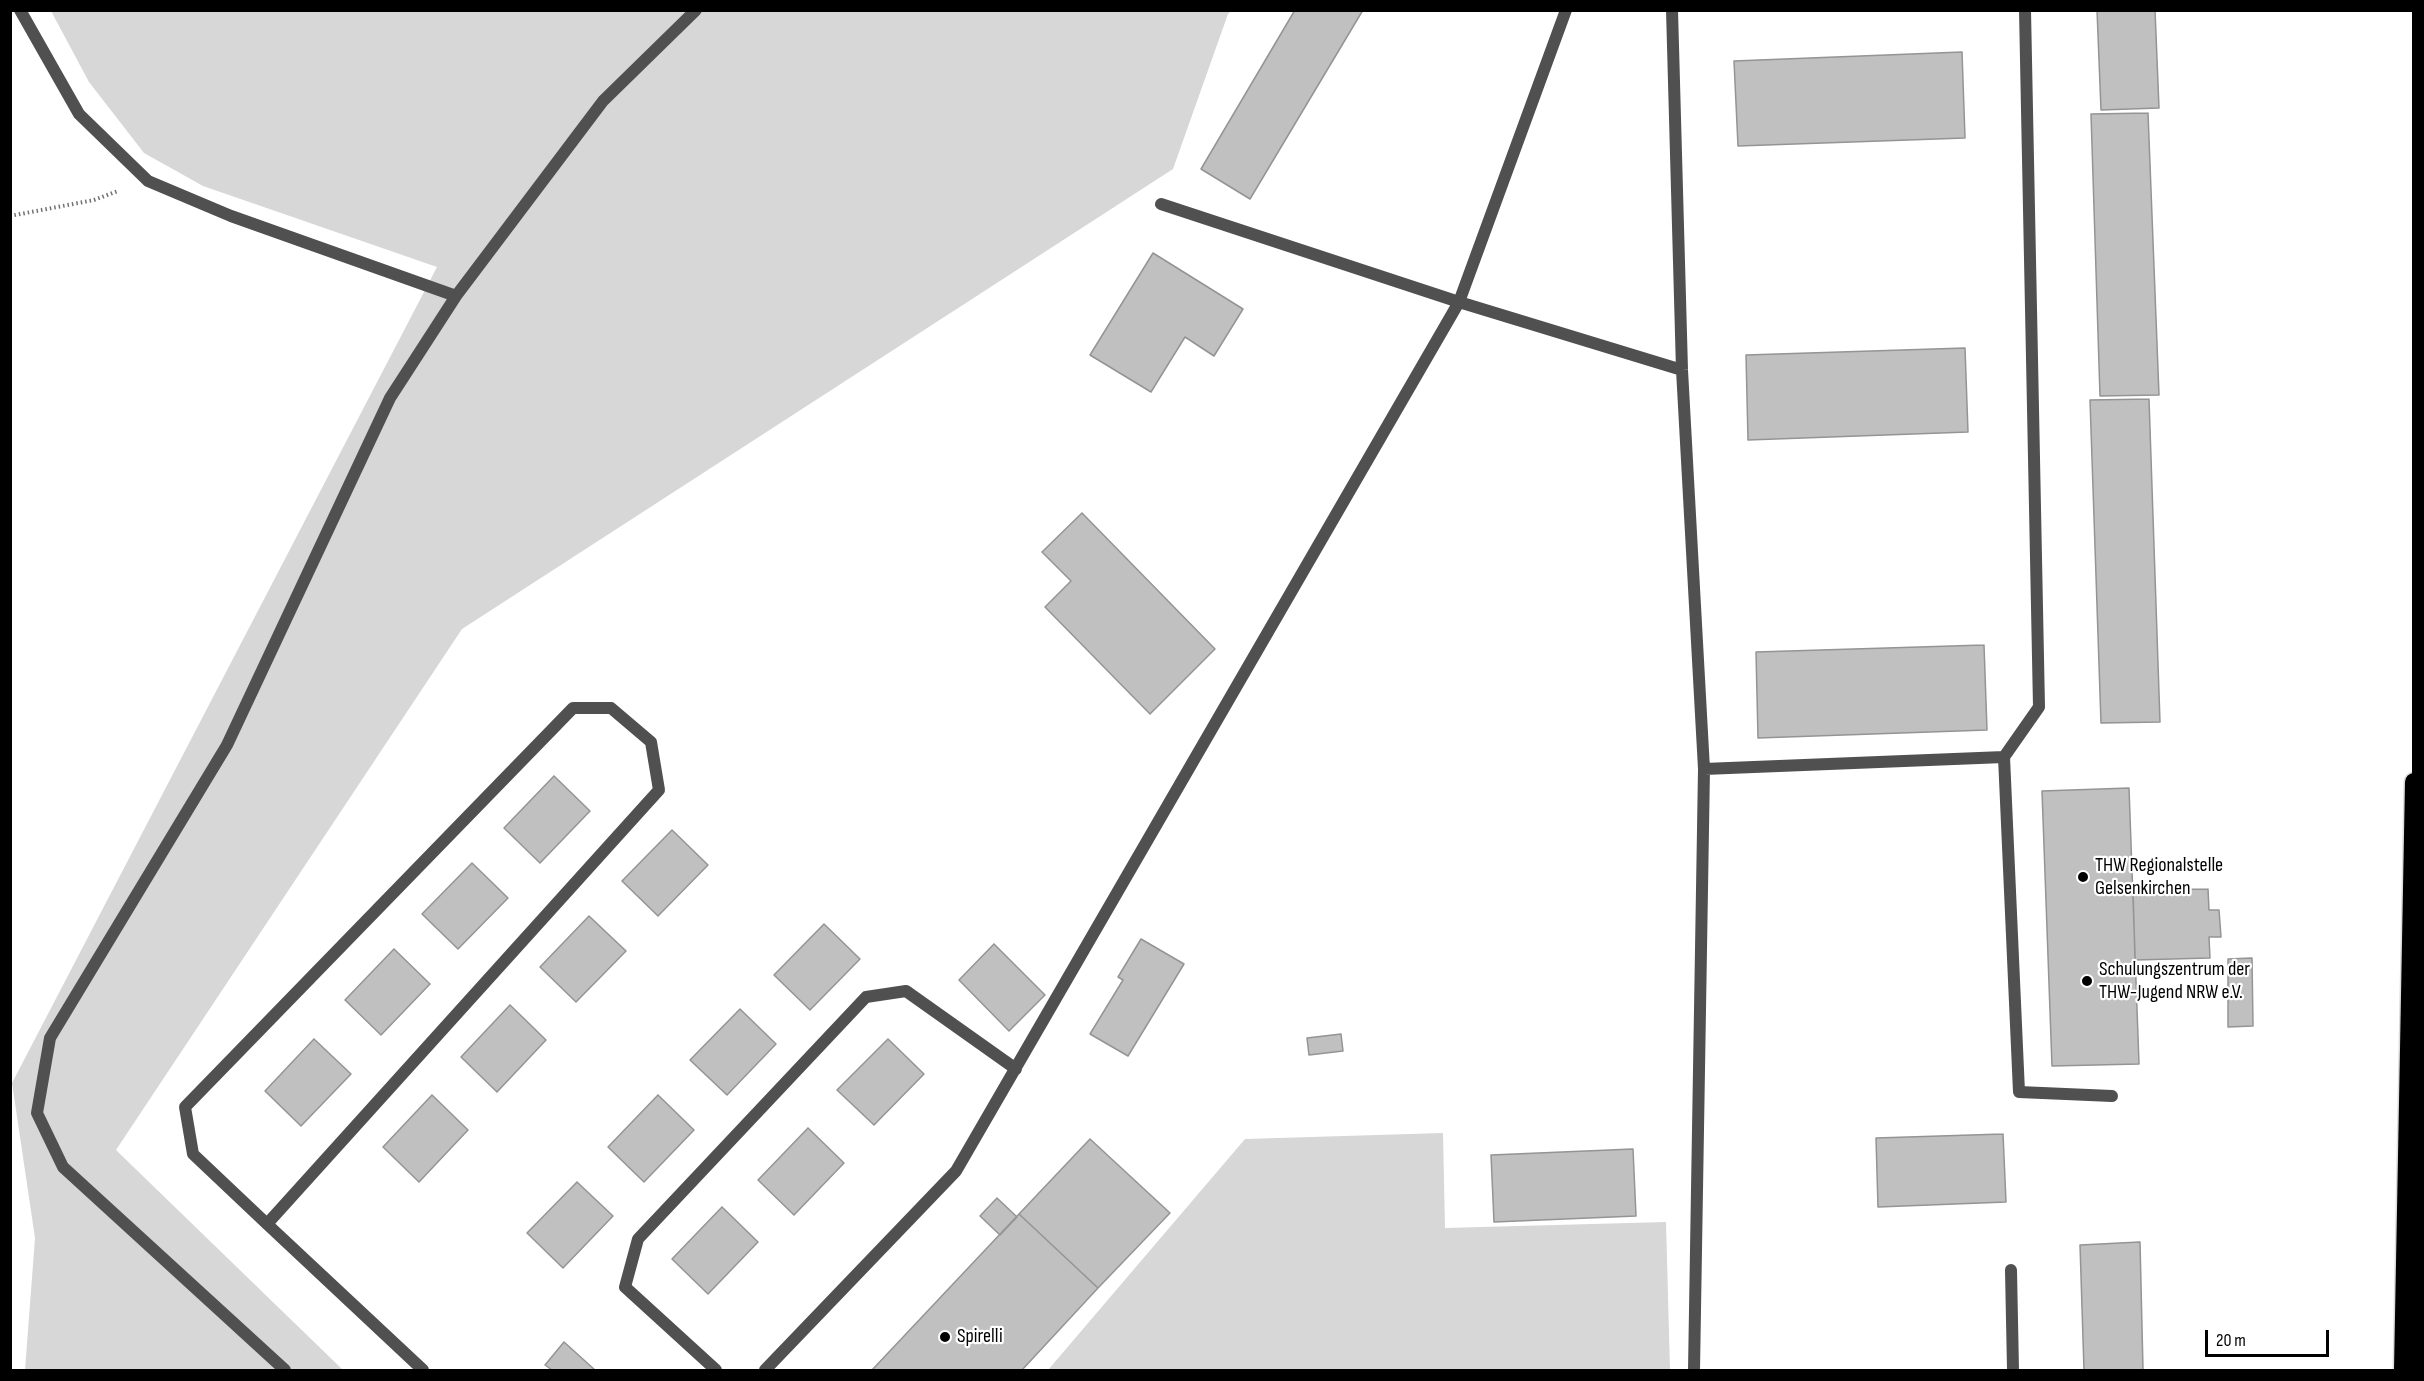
<!DOCTYPE html>
<html>
<head>
<meta charset="utf-8">
<style>
  body { margin:0 }
  #map { position:relative; width:2424px; height:1381px; overflow:hidden; background:#fff; font-family:"Sofia Sans Condensed",sans-serif }
  canvas { display:block }
  .frame { position:absolute; inset:0; border:12px solid #000; pointer-events:none }
  .scale { position:absolute; left:2205px; top:1330px; width:124px; height:27px; box-sizing:border-box; border:3px solid #000; border-top:0; padding-left:8px; font-size:18px; line-height:21px; white-space:nowrap; color:#000; -webkit-text-stroke:4px #fff; paint-order:stroke }
</style>
</head>
<body>
<div id="map">
<canvas width="2424" height="1381"></canvas>
<div class="frame"></div>
<div class="scale">20 m</div>
</div>
<script>
const c = document.querySelector('canvas').getContext('2d');
c.lineJoin = 'round';
function fillPath(path, color) { c.fillStyle = color; c.fill(path, 'evenodd'); }
const poly = rows => new Path2D(rows.map(r => 'M' + r).join(''));
function stroke(path, color, width, dash) { c.strokeStyle = color; c.lineWidth = width; c.lineCap = dash ? 'butt' : 'round'; c.setLineDash(dash || []); c.stroke(path); }
function drawText(font, color, halo, rows, align = 'center') {
  c.font = font + ' "Sofia Sans Condensed",sans-serif'; c.lineWidth = 4.5; c.setLineDash([]); c.textBaseline = 'middle'; c.strokeStyle = halo; c.fillStyle = color; for (const [text, x, y, turn = 0] of rows) {
    c.save(); c.translate(x, y); c.rotate((+turn || 0) * Math.PI / 180); c.textAlign = isNaN(turn) ? turn : align; if (halo) c.strokeText(text, 0, 0); c.fillText(text, 0, 0); c.restore();
  }
}
fillPath(poly([
  [51,11,1231,11,1228,14,1173,169,462,629,116,1150,343,1370,25,1370,35,1238,12,1083,437,267,203,186,144,153,89,82],
  [1443,1133,1445,1228,1666,1222,1670,1370,1048,1370,1245,1139]
]), '#d7d7d7');
const building = poly([
  [1295,10,1363,10,1250,199,1201,169,1295,10],
  [2097,10,2155,10,2159,108,2101,110,2097,10],
  [1962,52,1965,138,1738,146,1734,61,1962,52],
  [2148,113,2159,395,2100,396,2091,114,2148,113],
  [1153,253,1243,309,1214,356,1185,337,1151,392,1090,355,1153,253],
  [1965,348,1968,432,1748,440,1746,355,1965,348],
  [2149,399,2160,722,2101,723,2090,400,2149,399],
  [1082,513,1215,649,1150,714,1045,607,1071,581,1042,552,1082,513],
  [1984,645,1987,730,1758,738,1756,652,1984,645],
  [554,776,590,811,540,863,504,828,554,776],
  [2129,788,2139,1064,2052,1066,2042,791,2129,788],
  [672,830,708,865,658,916,622,881,672,830],
  [472,863,508,898,458,949,422,914,472,863],
  [2208,889,2209,910,2219,910,2221,937,2209,937,2210,958,2135,960,2133,890,2208,889],
  [589,916,626,951,576,1002,540,967,589,916],
  [824,924,860,959,810,1010,774,975,824,924],
  [1141,939,1184,964,1128,1056,1090,1034,1123,980,1118,977,1141,939],
  [994,944,1045,995,1009,1031,959,980,994,944],
  [394,949,430,984,381,1035,345,1000,394,949],
  [2252,958,2253,1026,2228,1027,2228,959,2252,958],
  [510,1005,546,1040,497,1092,461,1057,510,1005],
  [740,1009,776,1044,727,1095,690,1060,740,1009],
  [1341,1034,1343,1051,1309,1055,1307,1038,1341,1034],
  [314,1039,351,1074,301,1126,265,1091,314,1039],
  [888,1039,924,1074,874,1125,837,1090,888,1039],
  [432,1095,468,1130,419,1182,383,1147,432,1095],
  [658,1095,694,1130,644,1182,608,1147,658,1095],
  [808,1128,844,1163,794,1215,758,1180,808,1128],
  [2003,1134,2006,1202,1878,1207,1876,1138,2003,1134],
  [1090,1139,1170,1213,1098,1288,1019,1214,1090,1139],
  [1633,1149,1636,1216,1494,1222,1491,1155,1633,1149],
  [577,1182,613,1216,563,1268,527,1233,577,1182],
  [997,1198,1017,1217,1000,1235,980,1216,997,1198],
  [722,1207,758,1242,708,1294,672,1259,722,1207],
  [1019,1214,1098,1288,1022,1370,872,1370,1019,1214],
  [2140,1242,2143,1370,2084,1370,2080,1245,2140,1242],
  [564,1342,595,1370,552,1370,545,1365,564,1342]
]);
fillPath(building, '#c0c0c0');
stroke(building, '#949494', 1.5);
const motorway = poly([
  [2403,1370,2414,782]
]);
stroke(motorway, '#dbdbdb', 21);
stroke(poly([
  [10,216,94,200,118,191]
]), '#727272', 4, [1.5, 3]);
stroke(poly([
  [20,10,79,114,148,181,231,216,456,296],
  [1672,10,1682,370,1704,769,1694,1370],
  [1161,204,1459,302,1682,370],
  [2004,757,2039,707,2025,10],
  [1704,769,2004,757,2019,1092,2112,1096],
  [267,1224,659,790,651,742,611,708,573,708,185,1107,193,1154,267,1224,423,1370],
  [2011,1270,2013,1370],
  [285,1370,63,1167,37,1113,50,1038,227,745,390,398,456,296,603,101,696,10],
  [716,1370,625,1287,638,1239,866,997,906,991,1016,1069],
  [765,1370,956,1171,1459,302,1566,10]
]), '#505050', 12);
stroke(motorway, '#000', 18);
for (const [x, y, r, color] of [
  [2083,877,6,"#000"],
  [2087,981,6,"#000"],
  [945,1337,6,"#000"]
]) { const dot = new Path2D(); dot.arc(x, y, r, 0, 2 * Math.PI); c.fillStyle = color; c.fill(dot); stroke(dot, '#fff', 2); }
drawText('20px', '#000', '#fff', [
  ["THW Regionalstelle",2095,866],
  ["Gelsenkirchen",2095,889],
  ["Schulungszentrum der",2099,970],
  ["THW-Jugend NRW e.V.",2099,993],
  ["Spirelli",957,1337]
], 'left');
</script>
</body>
</html>
